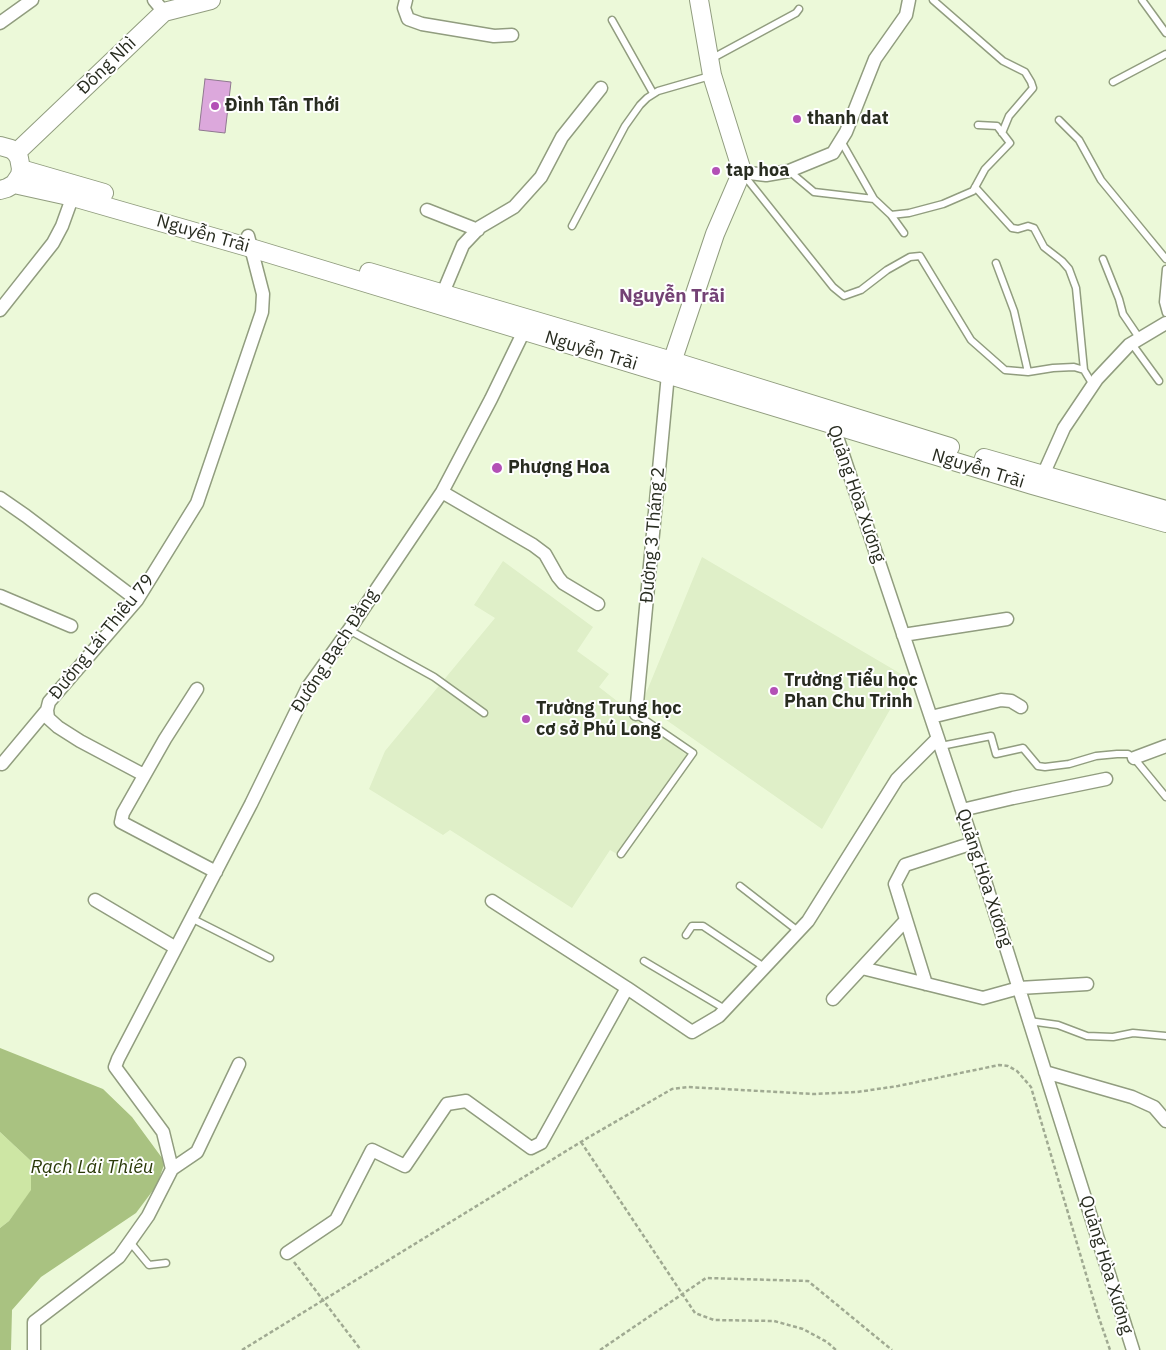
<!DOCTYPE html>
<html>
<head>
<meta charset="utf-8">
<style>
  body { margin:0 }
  canvas { display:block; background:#ecf9d9 }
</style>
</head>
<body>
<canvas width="1166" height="1350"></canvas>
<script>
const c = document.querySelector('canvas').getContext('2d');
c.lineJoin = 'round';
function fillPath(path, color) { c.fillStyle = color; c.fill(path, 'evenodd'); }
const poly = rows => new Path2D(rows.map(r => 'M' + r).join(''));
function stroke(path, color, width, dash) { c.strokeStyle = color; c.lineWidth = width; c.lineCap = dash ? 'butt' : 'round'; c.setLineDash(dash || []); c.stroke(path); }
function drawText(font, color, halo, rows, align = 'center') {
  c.font = font + ' "IBM Plex Sans",sans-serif'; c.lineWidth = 4; c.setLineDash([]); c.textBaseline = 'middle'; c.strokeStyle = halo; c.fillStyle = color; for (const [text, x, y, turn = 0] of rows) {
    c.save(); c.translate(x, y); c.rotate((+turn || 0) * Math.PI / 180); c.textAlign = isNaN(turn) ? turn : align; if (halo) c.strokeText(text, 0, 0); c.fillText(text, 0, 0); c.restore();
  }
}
fillPath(poly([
  [702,557,908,678,822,829,642,703],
  [503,561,593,627,577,651,609,674,599,687,689,757,617,854,610,850,572,908,450,830,443,835,369,789,385,751,495,618,474,605]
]), '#dfefc8');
fillPath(poly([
  [0,1132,31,1161,32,1190,9,1221,0,1228]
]), '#cde6a4');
fillPath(poly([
  [0,1048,103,1089,132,1117,165,1162,157,1185,136,1213,41,1277,12,1310,11,1350,0,1350,0,1228,9,1221,31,1190,31,1161,0,1132]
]), '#a9c281');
const building = poly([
  [205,79,231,82,225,133,199,130,205,79]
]);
fillPath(building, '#dca8dc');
stroke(building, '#8f788f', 1);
const lane = poly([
  [933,0,1003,61,1025,72,1031,82,1033,88,1009,116,1002,133],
  [1142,0,1166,33],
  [612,20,653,93],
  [711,59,796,13,799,9],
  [1113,82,1166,54],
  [1059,120,1079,140,1101,180,1166,259],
  [841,141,874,199],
  [789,171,814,192,874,199,891,215,909,213,943,204,973,191,985,169,1010,143,997,126,978,125],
  [743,174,833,287,844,296,861,290,887,270,910,257,920,256,971,340,1005,370,1028,372,1053,368,1074,367,1084,370],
  [975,187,1012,228,1018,229,1028,226,1034,228,1044,247,1062,261,1069,269,1076,288,1084,370,1093,385],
  [891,215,904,233],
  [572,226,625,126,640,105,647,98,658,91,710,76],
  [1103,259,1119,299,1123,314,1140,339],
  [996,263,1014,311,1028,372],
  [1166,269,1163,302,1166,313],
  [1132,344,1159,381],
  [349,630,434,677,484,713],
  [941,746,991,736,996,754,1023,748,1038,766,1045,767,1069,764,1096,756,1117,754,1128,754,1134,758,1166,797],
  [621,854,693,753,636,714],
  [740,886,798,931],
  [191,918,270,958],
  [686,935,692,926,703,926,764,967],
  [644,961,725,1009],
  [1029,1021,1058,1025,1087,1036,1113,1037,1133,1033,1166,1036],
  [130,1242,149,1265,166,1263]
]);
const street = poly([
  [154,0,164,12],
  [406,0,404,8,408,19,422,24,494,36,512,35],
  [0,23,32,0],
  [741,172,766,175,789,171,833,153,846,132,875,59,906,15,909,0],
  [427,210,478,230],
  [440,300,463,245,480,227,514,207,541,177,562,137,601,88],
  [0,310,53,243,62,226,75,190],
  [831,419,973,843,1133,1350],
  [1043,475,1064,428,1097,379,1129,345,1166,323],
  [442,492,533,545,545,554,558,577,563,583,598,604],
  [0,498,26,516,137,600],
  [0,596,71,626],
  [903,635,1007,619],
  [197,689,165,739,123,813,121,822,216,872],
  [636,714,668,374],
  [931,717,1001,700,1011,701,1021,707],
  [1134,758,1166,746],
  [2,764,47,710],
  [144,775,80,741,58,727,48,718,47,710,49,702,137,600,197,503,262,312,263,294,248,236],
  [962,810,1013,798,1106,779],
  [95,900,176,948],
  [492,901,627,988,692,1032,719,1016,808,921,897,779,938,738],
  [862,968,983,998,1019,988,1087,984],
  [926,984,895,884,905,865,973,843],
  [833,999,906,920],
  [1045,1072,1132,1097,1154,1107,1166,1121],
  [172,1169,197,1152,239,1064],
  [287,1253,336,1220,372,1150,405,1166,447,1104,466,1101,531,1148,541,1143,627,988],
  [34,1350,34,1322,119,1257,148,1216,172,1169,163,1132,115,1067,118,1059,251,804,308,687,349,630,442,492,491,399,524,331]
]);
const secondary = poly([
  [0,146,11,149,16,153,19,158,21,169,20,175,14,184,7,188,0,190],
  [16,153,164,12,211,0],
  [21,169,104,193],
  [14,184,73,197,251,248,1032,485,1166,523],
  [369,272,672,361,950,447],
  [669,371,715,234,740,176,741,168,712,75,699,0],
  [984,458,1166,510]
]);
stroke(lane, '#919d7f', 9);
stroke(street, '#919d7f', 15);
stroke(secondary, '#919d7f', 20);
stroke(poly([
  [581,1142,695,1313,714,1320,774,1321,803,1329,827,1342,836,1350],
  [294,1262,361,1350],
  [242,1350,589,1137,672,1089,688,1087,814,1094,857,1092,898,1086,999,1065,1008,1066,1017,1071,1031,1087,1098,1315,1110,1350],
  [600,1350,706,1278,808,1281,892,1350]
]), '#a0aa92', 2.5, [4, 2.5]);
stroke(lane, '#fff', 6);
stroke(street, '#fff', 12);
stroke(secondary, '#fff', 18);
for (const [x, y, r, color] of [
  [215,106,5,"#b350b6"],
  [797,119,5,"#b350b6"],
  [716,171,5,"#b350b6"],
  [497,468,6,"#b350b6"],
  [774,691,5,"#b350b6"],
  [526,719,5,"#b350b6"]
]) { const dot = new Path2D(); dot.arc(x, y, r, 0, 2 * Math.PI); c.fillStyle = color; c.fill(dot); stroke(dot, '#fff', 2); }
drawText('18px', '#282c20', '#fff', [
  ["Đông Nhì",107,66,-44],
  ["Nguyễn Trãi",203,234,16],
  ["Nguyễn Trãi",591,351,17],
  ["Nguyễn Trãi",978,469,17],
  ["Quảng Hòa Xương",856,494,71],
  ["Đường 3 Tháng 2",653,535,-85],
  ["Đường Lái Thiêu 79",102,637,-51],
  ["Đường Bạch Đằng",335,651,-57],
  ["Quảng Hòa Xương",984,878,72],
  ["Quảng Hòa Xương",1106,1265,73]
]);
drawText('bold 18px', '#282c20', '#fff', [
  ["Đình Tân Thới",225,106],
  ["thanh dat",807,119],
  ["tap hoa",726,171],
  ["Phượng Hoa",508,468],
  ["Trường Tiểu học",784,681],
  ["Phan Chu Trinh",784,702],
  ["Trường Trung học",536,709],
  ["cơ sở Phú Long",536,730]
], 'left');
drawText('bold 19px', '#744275', '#fff', [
  ["Nguyễn Trãi",672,297]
]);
drawText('italic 19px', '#2b3a09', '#fff', [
  ["Rạch Lái Thiêu",92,1168]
]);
</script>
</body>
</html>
